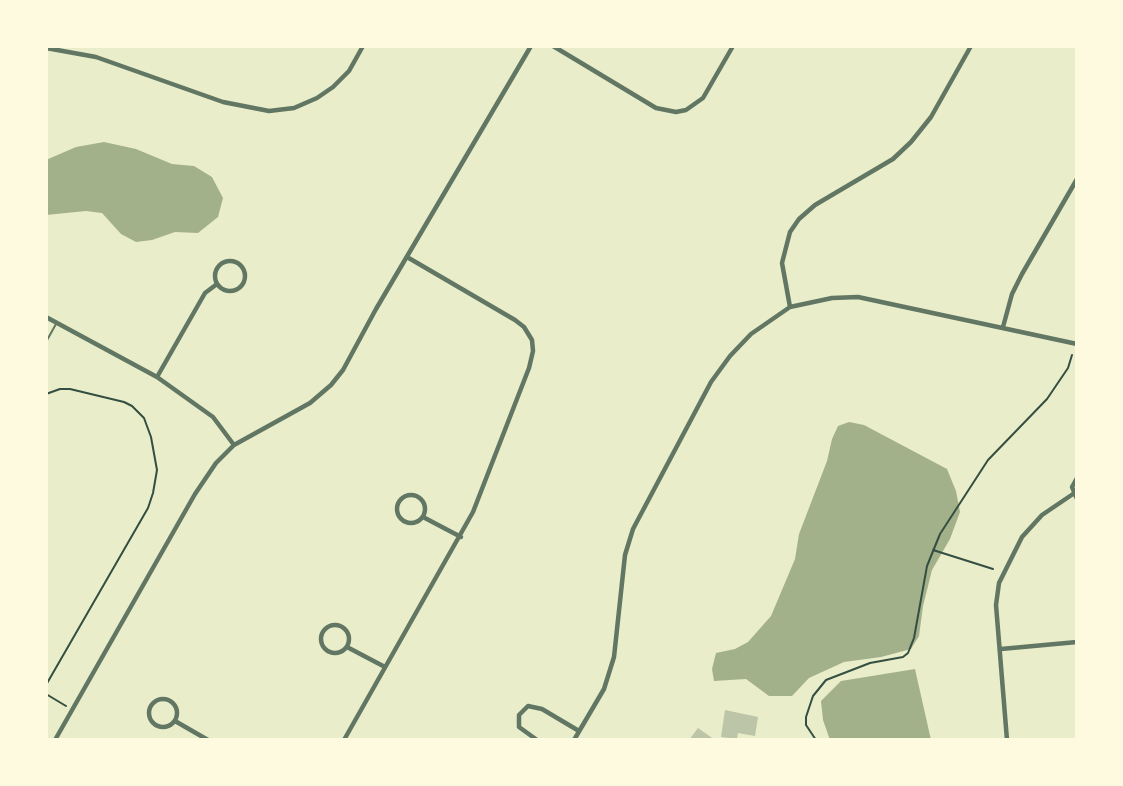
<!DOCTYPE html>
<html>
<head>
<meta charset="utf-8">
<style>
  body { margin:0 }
  #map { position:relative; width:1123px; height:786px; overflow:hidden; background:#e9edc9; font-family:"Exo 2",sans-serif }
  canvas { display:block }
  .frame { position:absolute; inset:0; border:48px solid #fefae0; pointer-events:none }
</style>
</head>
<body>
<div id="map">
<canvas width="1123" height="786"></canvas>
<div class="frame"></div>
</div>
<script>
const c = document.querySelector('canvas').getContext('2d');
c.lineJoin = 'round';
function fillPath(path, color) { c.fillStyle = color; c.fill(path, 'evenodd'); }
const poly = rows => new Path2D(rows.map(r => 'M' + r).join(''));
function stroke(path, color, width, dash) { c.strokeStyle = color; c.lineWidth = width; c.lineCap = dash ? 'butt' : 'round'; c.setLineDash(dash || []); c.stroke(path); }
fillPath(poly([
  [104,142,136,149,172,164,194,166,212,177,223,198,218,217,198,233,175,232,152,240,136,242,121,234,102,213,86,211,46,215,46,160,76,147],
  [849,422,864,425,947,469,956,491,960,512,950,539,932,570,923,606,919,636,911,649,881,657,844,662,809,678,792,696,769,696,746,679,714,681,712,669,716,653,735,649,748,642,771,616,795,559,799,534,827,461,832,439,838,426],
  [915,669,931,740,830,740,823,720,821,701,841,681]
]), '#a3b18a');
fillPath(poly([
  [725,710,758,717,755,736,738,733,737,739,721,737],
  [698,728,715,740,689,740]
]), '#bcc5a7');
stroke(poly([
  [46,394,60,389,70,389,124,402,132,406,144,418,151,437,157,470,153,493,148,508,46,685],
  [933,550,993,569],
  [46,694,66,706],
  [816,740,806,725,806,717,813,696,826,680,870,663,903,657,908,653,914,638,927,566,940,534,988,460,1047,399,1068,368,1072,355]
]), '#344e41', 2);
stroke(poly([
  [46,342,56,324]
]), '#617663', 2);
stroke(poly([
  [553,46,656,108,676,112,686,110,703,98,733,46],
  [46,48,96,57,223,102,269,111,294,108,317,98,333,87,349,71,363,46],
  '215 276a15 15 0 1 1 30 0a15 15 0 1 1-30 0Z',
  [790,307,782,263,790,232,799,219,815,205,893,159,911,142,931,117,971,46],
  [46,317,157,377,213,417,234,445],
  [1003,327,1012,294,1022,274,1077,179],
  [157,377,205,293,217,284],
  [1077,478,1072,487,1077,499],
  '397 509a14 14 0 1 1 28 0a14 14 0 1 1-28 0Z',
  [423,517,461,537],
  '321 639a14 14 0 1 1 28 0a14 14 0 1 1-28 0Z',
  [347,647,385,667],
  [1001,649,1077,642],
  '149 713a14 14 0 1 1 28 0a14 14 0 1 1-28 0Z',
  [175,721,208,740],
  [55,740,195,494,216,463,234,445,310,403,331,385,343,370,376,309,531,46],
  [344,740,473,512,529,368,533,351,532,340,524,327,515,320,407,257],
  [537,740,519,727,519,715,528,706,542,709,579,731],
  [574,740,604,689,614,657,625,555,633,529,711,382,730,356,751,334,790,307,832,298,858,297,1077,344],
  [1007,740,996,605,999,583,1022,537,1042,515,1073,494]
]), '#617663', 4.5);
</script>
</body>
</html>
